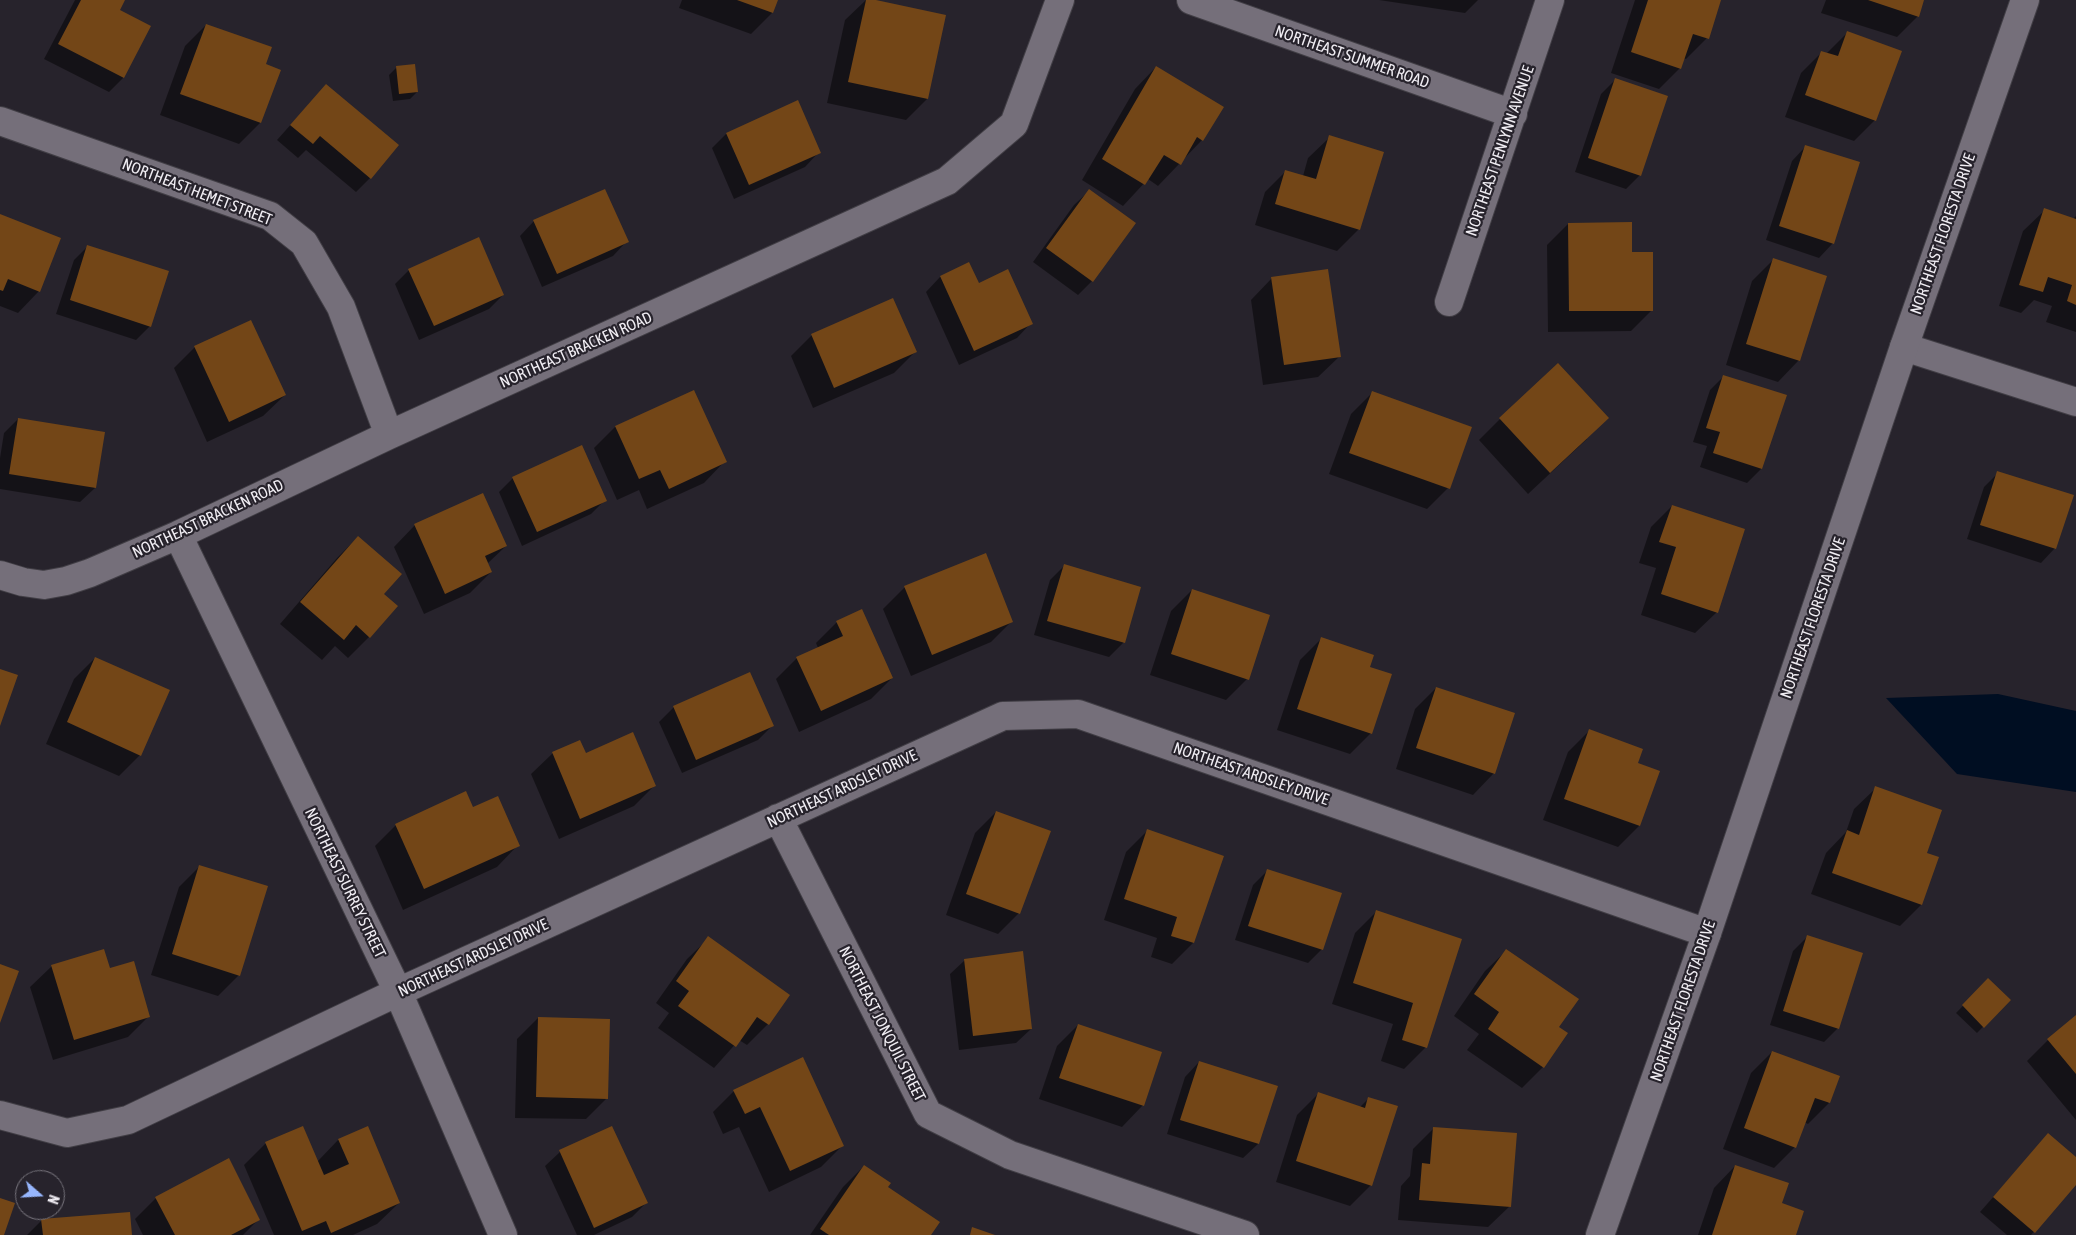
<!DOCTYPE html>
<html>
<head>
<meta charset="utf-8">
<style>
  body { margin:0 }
  #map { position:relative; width:2076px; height:1235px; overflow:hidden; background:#27232c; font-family:"Asap Condensed",sans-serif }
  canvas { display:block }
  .north { position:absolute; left:15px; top:1170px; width:50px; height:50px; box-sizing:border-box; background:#27232c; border:1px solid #77747c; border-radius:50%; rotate:109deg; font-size:14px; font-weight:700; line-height:20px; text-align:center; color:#f0edf3 }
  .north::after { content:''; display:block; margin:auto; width:18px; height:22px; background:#97b6fd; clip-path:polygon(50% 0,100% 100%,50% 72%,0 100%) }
</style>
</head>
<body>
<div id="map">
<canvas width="2076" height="1235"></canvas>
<div class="north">N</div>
</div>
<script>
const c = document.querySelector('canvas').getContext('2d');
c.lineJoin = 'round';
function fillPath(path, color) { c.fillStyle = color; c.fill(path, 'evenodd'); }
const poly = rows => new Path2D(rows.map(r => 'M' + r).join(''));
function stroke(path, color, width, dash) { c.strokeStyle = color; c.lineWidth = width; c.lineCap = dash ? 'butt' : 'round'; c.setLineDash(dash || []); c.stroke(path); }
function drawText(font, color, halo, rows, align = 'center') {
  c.font = font + ' "Asap Condensed",sans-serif'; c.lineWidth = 4.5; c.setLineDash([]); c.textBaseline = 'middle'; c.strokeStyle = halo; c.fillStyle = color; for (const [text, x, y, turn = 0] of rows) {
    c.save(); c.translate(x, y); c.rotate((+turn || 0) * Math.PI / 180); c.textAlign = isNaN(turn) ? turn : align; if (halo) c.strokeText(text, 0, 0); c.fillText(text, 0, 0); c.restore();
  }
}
fillPath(poly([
  [1998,694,2076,711,2076,792,1957,774,1886,698]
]), '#000e22');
fillPath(poly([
  [75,0,124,0,118,10,149,26,123,78,109,92,44,59],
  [682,0,777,0,772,13,751,34,679,8],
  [866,0,871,0,927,99,906,120,827,103,845,20],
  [1379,0,1478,0,1465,13],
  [1635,0,1716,0,1707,38,1686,59,1683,58,1680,68,1659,89,1611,73],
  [1826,0,1923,0,1918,16,1897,37,1821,13],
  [206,25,264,65,279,70,260,123,239,144,160,115,185,46],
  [1847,33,1875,120,1854,141,1785,117,1801,73,1822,52,1826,54],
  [1156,67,1202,140,1158,186,1148,179,1123,206,1082,180,1135,89],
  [396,68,417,92,410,99,393,101,389,75],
  [1615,80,1640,175,1626,189,1575,172,1601,94],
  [326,85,370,178,356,192,306,150,298,158,277,140],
  [797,102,819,152,805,167,734,199,712,148,726,134],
  [1330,137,1359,229,1337,251,1255,225,1265,192,1286,171,1303,176,1308,158],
  [1806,146,1833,243,1819,258,1766,240,1792,161],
  [1089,191,1092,281,1078,295,1033,262,1074,205],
  [2045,210,2073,219,2076,216,2076,332,2046,322,2052,306,2034,300,2021,313,1999,306,2023,231],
  [0,215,39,291,18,313,0,306],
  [534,221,627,241,613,256,542,287,520,236],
  [1568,224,1631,253,1652,310,1631,331,1548,332,1547,245],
  [88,246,150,326,136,340,56,314,74,260],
  [1773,260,1799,360,1778,382,1726,365,1752,281],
  [969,264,978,285,1031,323,1017,338,959,365,926,292,940,277],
  [409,270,503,295,489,309,419,340,395,284],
  [1272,278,1340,356,1318,377,1263,385,1251,300],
  [812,335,915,352,894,373,813,408,791,356],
  [195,347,285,395,263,416,207,442,174,368],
  [1724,376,1785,396,1761,469,1747,483,1700,467,1707,446,1693,442,1710,390],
  [693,391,725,461,704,483,647,509,639,490,617,500,594,448,615,427],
  [1372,393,1448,488,1427,509,1329,474,1351,414],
  [18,419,95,488,80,502,0,489,0,458,4,433],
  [1500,419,1587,439,1528,494,1479,440],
  [1998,473,2055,548,2041,563,1967,539,1984,487],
  [513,478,605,500,591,514,522,546,499,492],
  [1672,506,1717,612,1695,633,1641,615,1656,568,1639,563,1651,527],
  [415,525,506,546,487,564,491,572,470,593,424,614,394,547],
  [358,537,369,637,348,658,335,646,322,660,280,624,337,558],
  [985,555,1012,621,991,642,911,676,883,609,904,588],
  [1064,566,1139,588,1123,643,1109,657,1034,635,1050,580],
  [1192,590,1247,679,1226,700,1150,675,1171,611],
  [837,622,892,678,871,699,799,732,776,679,797,658,818,648,816,643],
  [1321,639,1369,668,1371,733,1350,754,1277,730,1300,660],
  [95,658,140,755,119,776,46,744,74,679],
  [749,674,772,726,758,740,682,773,659,722,674,707],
  [1436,688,1494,773,1473,795,1396,769,1415,709],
  [1589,731,1636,764,1639,826,1618,847,1543,820,1568,752],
  [553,753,585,755,655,785,634,806,559,839,531,774],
  [1876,788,1925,854,1937,858,1921,905,1900,926,1811,894,1826,853,1846,832,1854,809],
  [473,809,518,845,497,867,403,910,375,846,396,825],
  [996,812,1019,913,998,934,946,915,975,833],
  [1147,831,1222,856,1193,943,1172,964,1151,957,1157,938,1104,920,1126,852],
  [200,866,239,975,218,996,151,975,179,887],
  [1268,870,1322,949,1308,963,1235,940,1253,885],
  [1376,912,1460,939,1425,1048,1404,1069,1381,1061,1393,1024,1332,1004,1355,933],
  [1807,937,1838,1028,1824,1042,1770,1025,1793,951],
  [709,938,768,1024,747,1045,739,1040,714,1068,658,1028,669,1013,656,1003,687,959],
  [1507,950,1557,1027,1566,1033,1543,1067,1522,1088,1467,1050,1479,1034,1454,1016,1485,971],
  [965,960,1031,1029,1016,1043,959,1050,950,974],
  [52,966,109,970,149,1016,128,1037,53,1060,30,987],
  [1988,980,2009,1000,1977,1033,1956,1013],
  [2076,1016,2076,1120,2027,1061,2048,1040],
  [538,1018,607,1098,586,1119,515,1118,517,1039],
  [1078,1025,1143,1105,1122,1127,1039,1099,1057,1046],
  [1772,1052,1829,1103,1808,1124,1804,1122,1795,1147,1774,1168,1723,1149,1751,1073],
  [1199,1062,1276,1087,1258,1144,1243,1158,1167,1134,1185,1077],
  [734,1091,842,1146,821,1167,769,1192,739,1127,723,1134,713,1112],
  [1318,1094,1360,1107,1369,1098,1371,1185,1350,1206,1276,1182,1297,1115],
  [303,1127,317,1162,338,1140,367,1128,399,1203,377,1224,353,1235,274,1235,244,1165,265,1144],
  [612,1128,646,1203,632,1217,594,1235,577,1235,545,1166,560,1152],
  [1434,1128,1510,1206,1488,1227,1398,1220,1401,1186,1410,1176,1413,1149],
  [2048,1135,2076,1159,2076,1183,2031,1235,2007,1235,1980,1212],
  [864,1166,887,1188,929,1235,810,1235,843,1187],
  [1735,1166,1781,1204,1795,1235,1698,1235,1714,1188],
  [156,1198,259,1219,243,1235,143,1235,135,1219],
  [42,1220,131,1235,27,1235]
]), '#0007');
fillPath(poly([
  [81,0,125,0,120,10,151,26,124,78,58,44],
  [737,0,778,0,773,13],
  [866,0,876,0,946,15,928,99,848,82],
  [1648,0,1721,0,1709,39,1693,34,1681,69,1631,52],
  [1868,0,1924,0,1919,17],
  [206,24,272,47,266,64,281,70,261,123,180,94],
  [1847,31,1902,51,1876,121,1805,95,1821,51,1838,56],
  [415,64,418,92,399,94,396,66],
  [1156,66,1224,107,1203,141,1197,137,1181,165,1164,155,1145,185,1102,159],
  [1615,78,1668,96,1641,176,1588,158],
  [326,84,399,145,371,179,320,136,313,144,290,125],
  [798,100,821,153,749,185,726,133],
  [1329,135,1384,152,1360,230,1275,204,1285,170,1316,179],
  [1805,145,1860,162,1834,244,1779,226],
  [605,189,629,242,557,274,533,220],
  [1089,189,1136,223,1093,282,1046,248],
  [2044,208,2076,219,2076,305,2067,301,2072,285,2048,277,2043,292,2019,285],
  [0,214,61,238,40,292,8,279,3,291,0,290],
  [1632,222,1632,252,1653,252,1653,311,1569,311,1568,223],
  [479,237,504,295,434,326,408,269],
  [87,245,169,271,151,327,70,300],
  [1773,258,1827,276,1800,361,1746,344],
  [969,262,979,283,1008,269,1033,324,974,351,940,276],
  [1328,269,1341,357,1284,365,1271,277],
  [893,298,917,352,834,388,811,334],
  [251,320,286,395,229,422,194,346],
  [1558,363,1609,418,1550,473,1499,418],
  [1723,375,1787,395,1762,469,1713,453,1720,432,1706,428],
  [694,390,727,462,669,489,660,470,639,479,615,426],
  [1372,391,1472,427,1450,489,1349,453],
  [18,418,105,432,96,488,9,474],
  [582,445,607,501,537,532,512,477],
  [1997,471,2074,495,2056,549,1980,525],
  [483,493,507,546,485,556,492,572,445,594,414,524],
  [1672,505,1745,529,1718,613,1661,594,1676,547,1659,542],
  [358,536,402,574,384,594,398,606,370,638,356,625,344,640,300,602],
  [986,553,1013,622,932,655,904,586],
  [1064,564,1141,587,1125,643,1047,621],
  [1192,589,1270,615,1249,680,1171,654],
  [862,609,893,678,821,711,796,657,843,636,836,621],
  [1321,637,1374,655,1370,667,1392,674,1372,734,1297,709],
  [95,657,170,690,141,756,67,722],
  [0,669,18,675,0,726],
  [750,672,774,726,696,760,673,706],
  [1436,687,1515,713,1495,774,1416,748],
  [1589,729,1643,749,1638,763,1660,771,1640,826,1564,799],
  [633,732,656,786,580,819,552,752,580,740,586,753],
  [1875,786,1942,810,1927,853,1939,857,1922,905,1832,873,1847,830,1859,835],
  [466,791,473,807,498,796,520,846,424,889,395,824],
  [996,811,1051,831,1020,914,966,894],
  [1147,829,1224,856,1194,943,1171,936,1177,917,1124,899],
  [199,865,268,886,240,976,172,954],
  [1267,869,1342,893,1323,950,1248,926],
  [1376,910,1462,939,1427,1048,1402,1040,1413,1003,1353,983],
  [1807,935,1863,953,1839,1029,1783,1011],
  [708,936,790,995,769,1025,757,1017,736,1047,678,1006,689,991,676,981],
  [104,949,110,968,134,961,150,1017,74,1040,51,965],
  [1506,949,1579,999,1559,1027,1568,1033,1544,1068,1488,1029,1499,1012,1474,994],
  [1023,951,1032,1029,973,1036,964,959],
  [0,964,19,971,0,1023],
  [1988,978,2011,1000,1984,1028,1962,1005],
  [2076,1015,2076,1074,2047,1039],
  [538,1017,610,1019,608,1099,536,1097],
  [1078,1024,1162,1052,1144,1106,1059,1078],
  [1772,1051,1840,1076,1830,1103,1815,1098,1796,1148,1744,1128],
  [803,1057,844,1146,790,1171,760,1107,745,1114,733,1090],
  [1199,1061,1278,1086,1259,1144,1180,1120],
  [1318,1092,1365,1108,1368,1097,1398,1106,1372,1186,1296,1161],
  [303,1126,324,1175,349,1164,338,1139,368,1126,400,1203,331,1233,326,1221,302,1231,265,1142],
  [612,1126,648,1203,594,1228,559,1150],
  [1433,1127,1517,1133,1511,1207,1419,1200,1422,1163,1430,1164],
  [2048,1133,2076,1157,2076,1185,2035,1233,1993,1197],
  [229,1158,260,1220,231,1235,175,1235,155,1197],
  [864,1165,891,1183,888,1187,940,1222,931,1235,829,1235,820,1229],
  [1735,1165,1789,1183,1782,1203,1804,1211,1796,1235,1712,1235],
  [0,1198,15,1203,4,1235,0,1235],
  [130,1212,132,1235,43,1235,41,1219],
  [972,1227,995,1235,970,1235]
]), '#734617');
const street = poly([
  [1191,0,1513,114],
  [0,121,270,216,304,243,341,307,389,435],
  [1449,302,1550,0],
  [1904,347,2076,402],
  [178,535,398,992,503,1235],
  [0,575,23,582,44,585,66,581,90,573,178,535,389,435,947,181,1014,124,1060,0],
  [778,818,928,1114,1010,1155,1245,1235],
  [0,1115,67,1133,128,1120,398,992,1003,716,1078,714,1707,933]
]);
const secondary = poly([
  [1600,1235,1707,933,1904,347,2025,0]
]);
stroke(street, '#413e45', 30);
stroke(secondary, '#413e45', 30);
stroke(street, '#756f7a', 28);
stroke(secondary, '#756f7a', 28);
drawText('16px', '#f0edf3', '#27232c', [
  ["NORTHEAST SUMMER ROAD",1352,57,19],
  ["NORTHEAST PENLYNN AVENUE",1500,151,-71],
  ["NORTHEAST HEMET STREET",197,192,21],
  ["NORTHEAST FLORESTA DRIVE",1943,234,-71],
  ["NORTHEAST BRACKEN ROAD",576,350,-24],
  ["NORTHEAST BRACKEN ROAD",208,519,-25],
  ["NORTHEAST FLORESTA DRIVE",1813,618,-71],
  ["NORTHEAST ARDSLEY DRIVE",1251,774,19],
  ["NORTHEAST ARDSLEY DRIVE",842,789,-25],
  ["NORTHEAST SURREY STREET",345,883,64],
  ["NORTHEAST ARDSLEY DRIVE",473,958,-25],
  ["NORTHEAST FLORESTA DRIVE",1683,1001,-71],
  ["NORTHEAST JONQUIL STREET",882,1024,63]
]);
</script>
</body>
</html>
